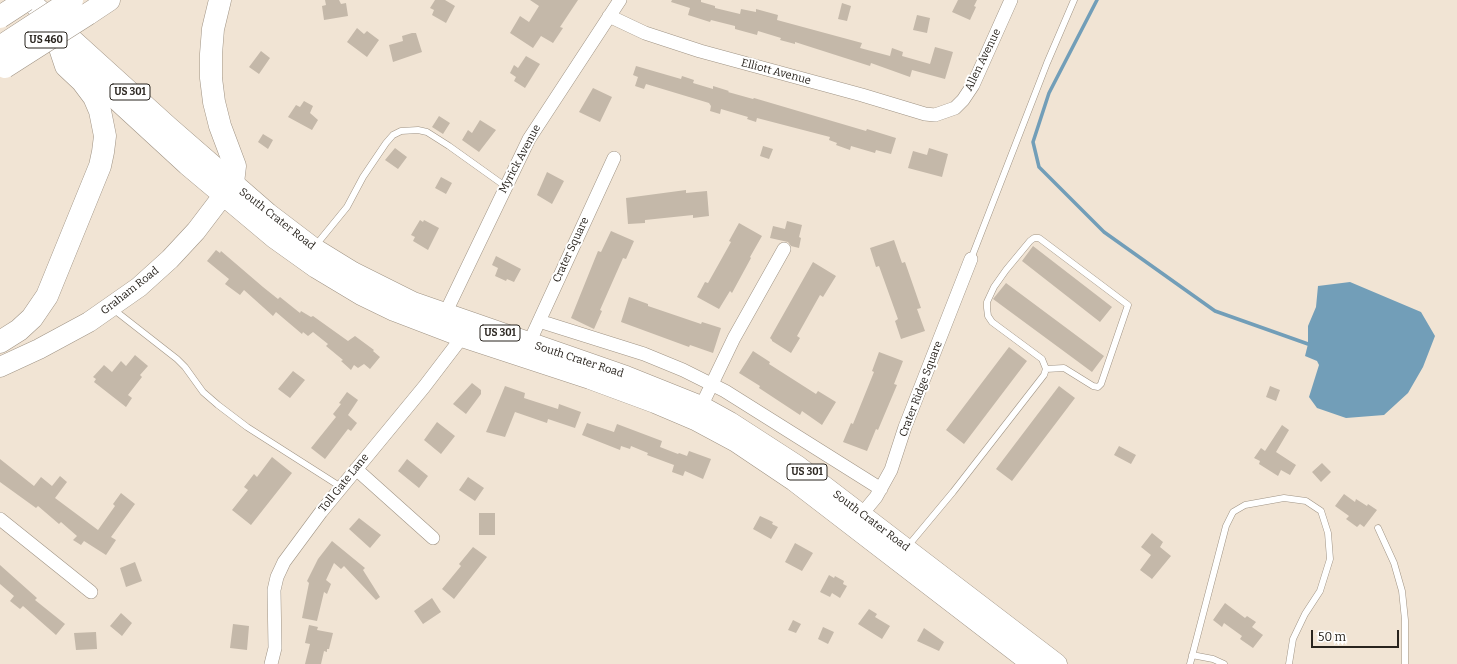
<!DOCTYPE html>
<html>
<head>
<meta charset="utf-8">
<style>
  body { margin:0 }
  #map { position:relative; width:1457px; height:664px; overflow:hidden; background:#f1e4d4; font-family:Bitter,serif }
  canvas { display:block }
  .scale { position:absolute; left:1311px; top:630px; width:88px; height:18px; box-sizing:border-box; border:2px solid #29241e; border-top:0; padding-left:5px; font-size:12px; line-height:14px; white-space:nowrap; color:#29241e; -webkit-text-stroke:3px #fff; paint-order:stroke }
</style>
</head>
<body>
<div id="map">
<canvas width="1457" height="664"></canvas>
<div class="scale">50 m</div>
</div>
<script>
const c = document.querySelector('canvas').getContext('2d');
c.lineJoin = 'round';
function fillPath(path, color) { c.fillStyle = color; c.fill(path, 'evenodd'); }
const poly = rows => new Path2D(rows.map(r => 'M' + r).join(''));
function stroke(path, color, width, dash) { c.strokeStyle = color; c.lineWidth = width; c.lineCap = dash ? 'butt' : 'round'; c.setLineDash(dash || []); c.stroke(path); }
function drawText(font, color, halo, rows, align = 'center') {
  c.font = font + ' Bitter,serif'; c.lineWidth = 4; c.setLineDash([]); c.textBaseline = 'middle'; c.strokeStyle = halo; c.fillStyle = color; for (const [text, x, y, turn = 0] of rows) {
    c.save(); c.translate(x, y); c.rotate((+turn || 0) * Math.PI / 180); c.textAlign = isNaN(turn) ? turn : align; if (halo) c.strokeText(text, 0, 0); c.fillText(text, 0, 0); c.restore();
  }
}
fillPath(poly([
  [1350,282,1421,312,1435,336,1423,367,1408,393,1384,415,1346,418,1317,408,1309,397,1319,365,1317,361,1305,356,1308,344,1308,326,1316,307,1318,286]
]), '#729eb8');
stroke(poly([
  [1097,0,1049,93,1033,142,1039,167,1104,232,1215,311,1308,344]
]), '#729eb8', 3.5);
fillPath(poly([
  [325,0,339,0,341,4,346,3,348,16,324,20,322,6,326,5],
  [435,0,445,0,455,6,446,23,432,15,434,10,430,8],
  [530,0,578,0,560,27,563,28,553,43,541,36,533,48,510,33,520,16,529,22,539,6],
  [672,0,701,0,701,2,715,6,715,8,740,14,741,9,756,12,756,9,778,15,777,20,862,43,860,48,890,56,892,48,903,52,902,56,930,64,935,47,953,52,945,79,912,70,910,77,871,63,870,66,795,42,795,44,780,40,781,38,758,31,757,35,735,29,735,26,711,20,710,22,688,15,690,8,671,2],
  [958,0,977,0,974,6,976,7,970,20,952,12],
  [842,3,851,6,847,21,838,19],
  [917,15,930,18,927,33,913,30],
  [357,28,364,34,367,31,379,40,367,57,347,42],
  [412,33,416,33,422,52,393,62,389,45,403,41,402,36],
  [261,51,270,58,259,74,249,67],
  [526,56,540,64,525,88,514,81,516,77,510,73,514,65,518,68],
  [636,66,681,79,682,76,694,80,693,83,713,89,713,86,729,91,728,92,753,99,754,98,866,131,867,129,896,138,891,154,876,150,875,153,851,146,850,150,836,145,837,143,829,140,830,137,757,118,756,122,747,119,748,117,721,109,720,114,710,111,711,106,709,103,646,84,644,89,635,86,638,77,633,75],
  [593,88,612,97,600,122,579,112],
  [304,101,313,106,310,113,318,120,312,130,288,117,296,105,300,107],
  [439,116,450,123,443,134,432,127],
  [480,120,496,130,479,152,462,140,468,130,472,133],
  [263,134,273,140,268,149,258,142],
  [763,146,773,149,769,159,760,156],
  [395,148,407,157,398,169,385,160],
  [929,148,948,154,942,177,908,168,913,151,927,155],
  [547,172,564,181,552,204,537,195],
  [441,177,452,183,446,194,435,188],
  [686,190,686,193,707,191,709,216,693,218,693,215,645,220,645,223,628,224,626,198],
  [420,220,423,222,424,220,439,228,428,250,413,241,415,237,411,235],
  [787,221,802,225,799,237,801,238,799,248,791,246,788,242,770,238,773,226,785,229],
  [739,223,762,236,750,257,751,258,732,293,730,291,719,309,697,297,705,282,708,283,731,242,729,241],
  [611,231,634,241,626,259,623,258,600,310,602,311,594,329,571,318,598,251,601,252],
  [894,240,902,263,905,262,921,308,917,309,925,331,901,339,895,321,898,319,879,266,876,267,870,248],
  [1033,246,1112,307,1100,322,1022,261],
  [216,250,220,253,221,251,263,287,278,299,280,297,300,313,301,311,311,317,313,316,348,341,355,336,374,350,373,351,380,357,370,369,364,364,358,368,354,365,351,370,341,361,343,360,326,346,328,344,313,332,308,336,303,332,302,334,276,312,273,316,244,290,240,295,225,284,229,279,207,261],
  [496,256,521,269,514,282,507,279,506,281,495,276,498,268,492,265],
  [813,262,836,276,823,297,820,295,797,336,800,338,791,353,772,341,772,340,770,338],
  [1006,283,1104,356,1092,372,993,299],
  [629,297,648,304,648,306,701,324,702,322,721,328,713,353,690,345,689,347,621,322],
  [1009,347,1027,361,964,444,946,430],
  [753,351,770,362,769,364,816,394,818,391,836,402,822,425,802,411,800,415,759,388,760,386,739,373],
  [879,352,903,361,894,384,897,385,878,430,876,429,867,451,843,442,851,423,853,424,874,372,872,371],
  [135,355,148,366,140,375,142,377,128,395,132,398,126,407,94,382,96,379,93,377,104,365,112,372,121,361,126,366],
  [293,371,305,380,290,398,278,389],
  [472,383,481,390,481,394,466,414,453,404],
  [505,386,525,393,524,398,558,409,559,404,581,412,575,428,548,419,547,423,515,412,505,437,486,432],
  [1059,386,1075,398,1012,481,996,469],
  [1270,386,1280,390,1276,401,1266,397],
  [347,392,358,400,348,415,357,423,351,431,348,429,325,459,311,448,336,417,333,414,341,404,339,403],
  [437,422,455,436,441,454,424,440],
  [587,423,614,432,617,424,662,441,660,447,678,454,679,453,687,456,689,451,711,459,703,479,685,471,683,476,672,472,674,465,647,455,648,453,631,446,630,449,621,446,620,450,582,435],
  [1282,425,1289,430,1276,452,1296,465,1290,475,1281,470,1278,476,1259,464,1260,461,1254,458,1261,448,1265,451],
  [1119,446,1136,455,1131,464,1114,455],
  [272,457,292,473,251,525,232,510,248,490,244,487,254,474,257,477],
  [0,459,34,486,41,477,52,486,60,476,67,482,55,498,98,530,115,506,113,504,121,493,135,504,111,537,116,540,106,555,84,541,81,545,73,540,77,536,61,522,59,524,38,506,36,508,0,482],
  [407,459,428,476,419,488,398,471],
  [1322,463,1331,472,1321,482,1312,472],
  [468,477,484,488,475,501,459,490],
  [1344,494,1355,502,1356,499,1367,506,1368,504,1377,510,1364,527,1360,524,1357,527,1346,519,1349,516,1335,506],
  [479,513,495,513,495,535,479,535],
  [760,516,773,522,772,524,778,527,771,539,753,529],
  [359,518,381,535,370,548,349,529],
  [1152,533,1163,542,1160,547,1171,556,1152,579,1140,570,1151,555,1141,547],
  [332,541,365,568,363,570,380,597,376,600,344,566,341,569,334,563,326,580,331,584,327,594,324,592,317,621,302,618,309,583,307,581,318,559],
  [795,543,813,553,802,571,785,562],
  [473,547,487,557,454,599,442,589,461,566,459,564],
  [135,562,142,581,126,587,120,568],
  [0,565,37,598,35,600,65,624,56,635,23,606,20,609,10,601,14,596,0,584],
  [829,575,834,578,835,576,844,581,843,584,847,586,840,598,832,593,830,597,820,592],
  [432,598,441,612,423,624,414,611],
  [1225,603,1245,618,1247,616,1256,622,1252,627,1263,635,1253,648,1240,639,1242,636,1224,623,1222,627,1213,620],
  [869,609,877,614,875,617,890,626,882,639,858,624],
  [121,613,132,623,122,636,110,626],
  [793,620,801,624,796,633,788,630],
  [233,624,249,626,247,650,230,648],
  [309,625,318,627,317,630,333,633,329,649,327,649,327,652,324,651,321,664,305,664,310,644,305,643],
  [823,627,834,632,828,644,818,639],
  [924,628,944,642,939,651,917,641],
  [96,632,97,649,76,650,74,633]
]), '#c4b8a9');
const service = poly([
  [316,245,347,207,363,177,386,143,393,135,401,131,418,130,427,132,449,146,505,186],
  [971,259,1047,63,1074,0],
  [113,309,177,359,185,367,203,392,218,405,247,427,341,487],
  [1378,528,1394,563,1402,591,1405,620,1405,664],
  [908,546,953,492,1044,375,1046,369,1042,359,992,322,988,316,987,308,987,302,994,287,1006,270,1030,241,1034,238,1039,238,1128,305,1101,384,1098,387,1093,386,1064,368,1046,369],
  [1192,655,1213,659,1224,664],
  [1190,664,1226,526,1233,512,1245,505,1284,498,1306,501,1321,511,1328,533,1330,559,1320,591,1305,614,1293,639,1289,664]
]);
const minor = poly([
  [609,16,645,33,700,51,862,95,925,114,935,115,955,108,963,100,973,85,1011,0],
  [442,320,529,139,620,0],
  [539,321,644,354,683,370,725,391,881,489],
  [529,343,614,158],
  [698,413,734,338,784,249],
  [356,469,433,538],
  [862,514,876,497,891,470,905,427,971,259],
  [0,519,91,592],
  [271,664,275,648,274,590,277,577,284,562,321,512,424,387,466,332]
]);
const primary = poly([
  [29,0,168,126,268,213,314,248,353,272,413,302,626,376,701,406,730,422,798,466,1057,664],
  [75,62,187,165,274,238,316,268,361,295,394,311,462,337,590,379,655,403,695,420,736,442,794,481,1032,664],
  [0,367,39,349,89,322,139,287,170,259,196,231,231,185]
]);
const motorway = poly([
  [220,0,213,29,211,54,211,78,214,102,220,126,235,166,233,183],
  [88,14,109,0],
  [0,342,19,330,32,318,47,296,100,166,103,152,105,136,100,111,94,97,82,81,66,66,60,48]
]);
stroke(service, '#9f9384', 7);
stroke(minor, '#9f9384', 14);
stroke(primary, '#9f9384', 21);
stroke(motorway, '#9f9384', 23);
stroke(service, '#fff', 6);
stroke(minor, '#fff', 13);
stroke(primary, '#fff', 20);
stroke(motorway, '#fff', 22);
const motorwayBridge = poly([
  [0,17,26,0],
  [0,47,72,0],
  [5,67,88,14]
]);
stroke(motorwayBridge, '#9f9384', 23, []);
stroke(motorwayBridge, '#fff', 22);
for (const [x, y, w] of [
  [46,40,42],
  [130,92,40],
  [500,333,40],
  [807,472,40]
]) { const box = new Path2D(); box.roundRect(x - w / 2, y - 8, w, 16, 3); c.fillStyle = '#fff'; c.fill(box); stroke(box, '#29241e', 1); }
drawText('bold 10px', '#29241e', null, [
  ["US 460",46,40],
  ["US 301",130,92],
  ["US 301",500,333],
  ["US 301",807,472]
]);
drawText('11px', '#29241e', '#fff', [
  ["Allen Avenue",983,60,-64],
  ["Elliott Avenue",776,72,15],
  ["Myrick Avenue",520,159,-62],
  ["South Crater Road",277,219,38],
  ["Crater Square",571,250,-65],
  ["Graham Road",130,291,-38],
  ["South Crater Road",579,360,18],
  ["Crater Ridge Square",921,389,-69],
  ["Toll Gate Lane",344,483,-51],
  ["South Crater Road",871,521,37]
]);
</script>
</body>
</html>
